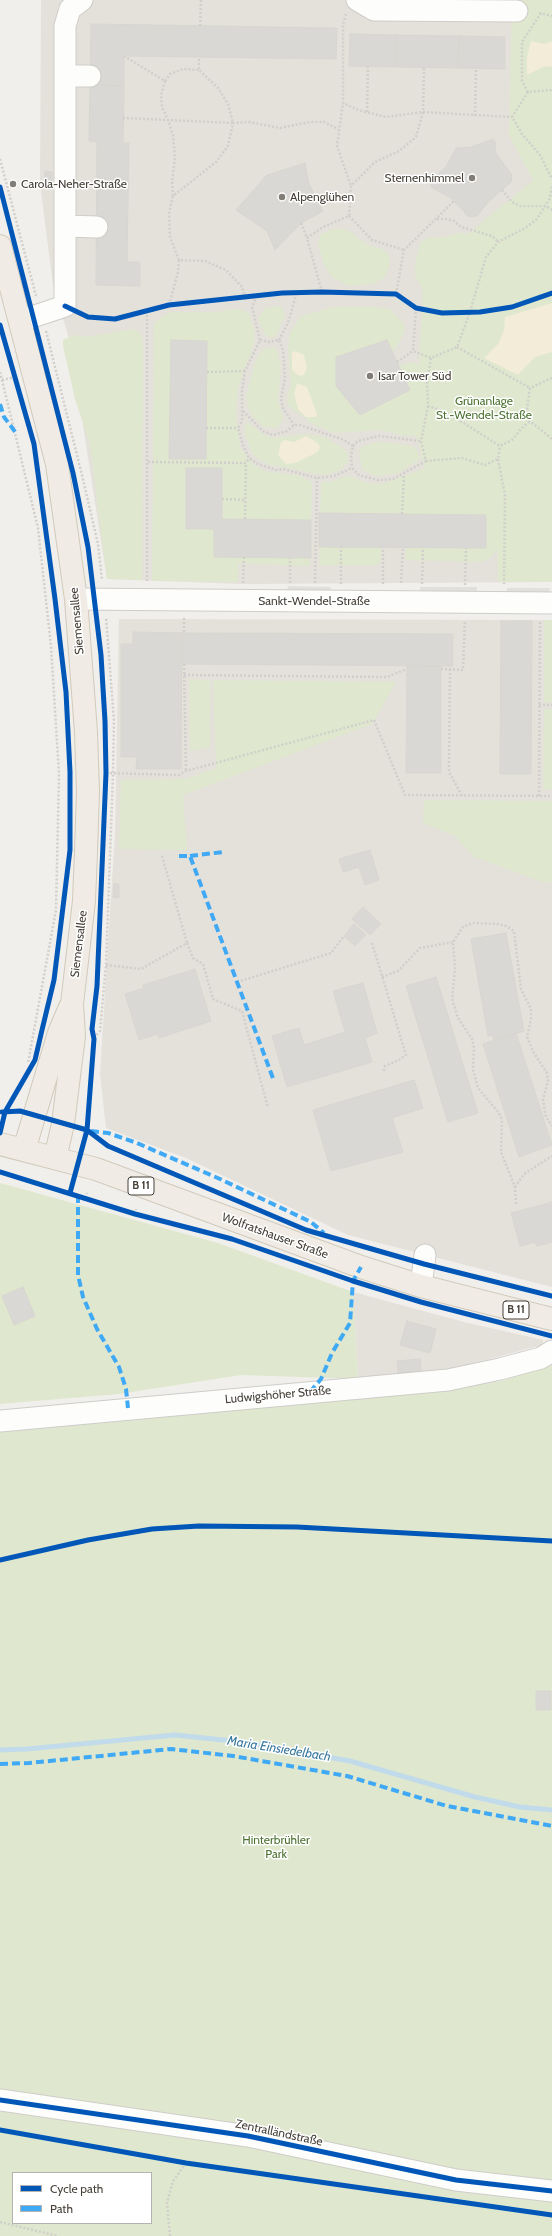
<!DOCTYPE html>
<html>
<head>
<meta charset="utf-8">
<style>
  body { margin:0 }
  #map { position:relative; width:552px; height:2236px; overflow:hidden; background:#f1efeb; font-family:Cabin,sans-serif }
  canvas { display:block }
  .legend { position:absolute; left:12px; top:2172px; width:140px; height:52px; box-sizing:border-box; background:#fff; border:1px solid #b5b3af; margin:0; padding:5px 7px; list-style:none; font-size:12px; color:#464038 }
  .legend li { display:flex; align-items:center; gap:8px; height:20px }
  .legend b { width:20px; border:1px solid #b5b3af }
</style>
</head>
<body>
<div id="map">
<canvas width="552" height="2236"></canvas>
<ul class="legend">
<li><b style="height:5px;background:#0057b8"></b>Cycle path</li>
<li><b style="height:5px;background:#3fa9f5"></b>Path</li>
</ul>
</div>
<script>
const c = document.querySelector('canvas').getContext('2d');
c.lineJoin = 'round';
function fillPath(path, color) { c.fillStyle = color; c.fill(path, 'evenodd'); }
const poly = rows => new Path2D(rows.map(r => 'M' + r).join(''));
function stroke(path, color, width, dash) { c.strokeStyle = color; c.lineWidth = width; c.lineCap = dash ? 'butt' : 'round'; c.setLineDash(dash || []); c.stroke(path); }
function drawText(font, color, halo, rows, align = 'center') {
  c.font = font + ' Cabin,sans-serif'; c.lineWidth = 3; c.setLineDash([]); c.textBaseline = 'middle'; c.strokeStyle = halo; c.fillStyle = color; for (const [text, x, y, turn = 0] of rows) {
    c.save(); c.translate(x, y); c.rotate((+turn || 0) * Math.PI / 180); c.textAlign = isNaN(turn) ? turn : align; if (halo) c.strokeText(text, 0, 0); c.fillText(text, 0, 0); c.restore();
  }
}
fillPath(poly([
  [41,0,552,0,552,582,243,584,107,579,70,342,53,285,40,184],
  [119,619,552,620,552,1287,348,1235,186,1158,106,1128,100,1074,115,833],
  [353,1292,464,1322,543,1340,542,1345,448,1370,358,1379]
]), '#e4e0da');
fillPath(poly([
  [512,0,552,0,552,582,498,582,497,548,490,558,481,562,405,560,406,548,381,548,381,560,377,565,319,565,321,482,330,482,347,476,369,483,382,484,425,468,416,435,408,436,378,430,333,433,311,423,290,407,287,403,287,397,291,384,288,350,290,333,300,317,332,307,377,307,390,309,404,324,404,331,401,339,393,352,399,366,412,362,419,365,423,292,415,275,415,264,421,242,428,238,446,237,457,233,468,234,533,180,509,135],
  [333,229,344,229,351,232,365,244,382,249,388,254,390,262,389,268,384,278,373,284,349,286,332,277,323,262,318,242,321,234],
  [276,306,282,308,285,315,276,335,272,338,266,336,258,319,265,308],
  [233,309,242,310,249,314,255,333,254,344,242,375,238,390,236,413,240,447,252,464,265,471,300,476,312,482,310,566,238,563,238,582,152,581,154,324,161,317,171,312,218,312],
  [135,329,141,335,143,342,142,580,107,579,90,444,75,399,63,346,63,340,74,335,86,337],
  [266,348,275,348,277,350,281,367,278,400,283,419,278,427,273,428,263,426,253,417,249,410,246,397,255,363,262,350],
  [246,423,249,423,263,434,274,438,308,434,325,437,347,451,348,461,341,470,325,475,270,465,253,455,244,433],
  [375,442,394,443,414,447,417,450,420,459,399,473,375,476,363,470,359,454,362,447],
  [544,620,552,620,552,702,544,702],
  [189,679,210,680,210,747,190,751],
  [213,680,396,682,372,724,183,795,187,850,119,849,121,780,186,779,216,768],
  [544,709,552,709,552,789,543,789],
  [424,800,552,801,552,882,543,882,474,857,455,836,423,823],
  [0,1183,218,1243,353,1292,358,1379,241,1375,119,1394,0,1404],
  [552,1364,552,2236,0,2236,0,1429,446,1390,501,1381],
  [13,2173,151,2173,151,2223,13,2223]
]), '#dfe8ce');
fillPath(poly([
  [531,41,544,44,552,41,552,67,545,66,527,75,527,57],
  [552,303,552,352,535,357,518,375,484,358,499,343,504,330,505,317],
  [295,351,304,355,307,368,304,375,299,376,292,370,292,353],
  [297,383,307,387,317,414,316,417,306,417,298,409,294,394],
  [306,436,318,443,320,447,318,452,295,463,286,464,278,455,281,442,285,440,294,442]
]), '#f2ecd8');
fillPath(poly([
  [288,586,331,587,330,592,287,592],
  [420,587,477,587,477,594,420,594],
  [507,588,550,588,549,594,507,595]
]), '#e2e0dc');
stroke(poly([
  [0,1750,27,1749,175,1735,243,1742,350,1761,475,1797,520,1807,552,1810]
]), '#c1dbea', 5);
const building = poly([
  [91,24,337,28,336,59,124,56,124,86,90,85,91,24],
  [350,34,396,35,396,67,349,66,350,34],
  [396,35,459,36,458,68,396,67,396,35],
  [459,36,505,37,505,69,458,68,459,36],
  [90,85,124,86,123,143,129,143,127,262,140,262,140,286,96,285,97,142,89,141,90,85],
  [493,139,496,143,495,152,512,175,511,182,488,202,477,216,469,217,451,198,431,187,430,181,446,167,456,148,471,147,493,139],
  [305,163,309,184,323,211,301,223,275,250,267,231,236,210,267,175,305,163],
  [45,171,52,172,52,185,44,185,45,171],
  [171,340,207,341,206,459,169,459,171,340],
  [387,340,410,390,360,415,336,386,336,357,387,340],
  [186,468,222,468,222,519,311,520,311,558,214,557,214,529,186,529,186,468],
  [319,513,486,515,486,548,319,547,319,513],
  [501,621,532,621,531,774,500,774,501,621],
  [133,632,182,633,181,769,136,769,137,757,121,757,121,644,133,644,133,632],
  [182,633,453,634,453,666,182,664,182,633],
  [407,665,441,666,441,773,406,773,407,665],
  [370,850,379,880,365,885,359,867,343,872,339,859,370,850],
  [114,884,119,884,119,898,113,897,114,884],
  [363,907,381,924,370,935,352,919,363,907],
  [354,924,366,935,355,946,344,936,354,924],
  [506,933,524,1031,494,1041,492,1035,488,1036,471,939,506,933],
  [195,969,211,1021,159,1038,158,1034,139,1040,125,994,144,988,143,985,195,969],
  [436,977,478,1113,448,1122,406,986,436,977],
  [363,983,377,1033,365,1038,372,1062,287,1087,272,1036,299,1028,304,1045,345,1032,333,991,363,983],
  [516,1033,552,1145,519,1157,483,1044,516,1033],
  [414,1080,423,1108,392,1118,403,1152,331,1171,313,1110,414,1080],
  [552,1202,552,1242,537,1246,535,1242,520,1246,511,1213,552,1202],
  [23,1287,35,1316,14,1325,2,1296,23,1287],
  [407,1321,436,1329,430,1353,400,1345,407,1321],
  [420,1359,421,1371,398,1373,397,1361,420,1359],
  [536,1691,551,1691,551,1710,536,1710,536,1691]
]);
fillPath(building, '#dad8d4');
stroke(building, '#d9d6d1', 1);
const minor = poly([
  [357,0,374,10,517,11],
  [65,76,90,76],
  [65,226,97,227],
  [20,321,65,306,65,26,70,9,82,0],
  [76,599,552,603],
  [421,1286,425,1255],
  [0,1421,448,1380,500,1369,541,1358,552,1351],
  [0,2100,248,2136,456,2180,552,2191]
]);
const major = poly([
  [0,246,57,464,76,599,86,732,88,792,86,852,84,901,72,1004,74,1036,63,1124,55,1158],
  [0,1144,96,1169,361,1267,421,1286,552,1319],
  [24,1150,59,1033,70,1007]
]);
stroke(minor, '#cfcdc9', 23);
stroke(major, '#d1cabb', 24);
stroke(poly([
  [539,13,552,16],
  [541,13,522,42,522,81,528,92,552,90],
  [346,14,343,25,343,103,337,146,351,186],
  [200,26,201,0],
  [424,68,423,112,512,117],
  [165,81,170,74,183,69,199,70],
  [528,92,512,117,522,134,540,155,552,179],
  [367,112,368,67],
  [475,116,476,69],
  [123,118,168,120,162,107,161,95,165,81,124,56],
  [0,159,36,296],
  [502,190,512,202,520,206,546,206,552,210],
  [173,196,172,182,175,158,173,135,168,120,233,123,228,104,218,88,199,70,199,57],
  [349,216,372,240,404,250],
  [437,219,446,219,454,221,461,227,492,236,498,242],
  [301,223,307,238],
  [322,292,307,238,323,227,349,216,351,186,375,162,399,151,416,137,423,112,386,117,358,110,343,103],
  [396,294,404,250,454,201],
  [257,296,252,307,260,340,245,371,242,391,242,421,238,428,243,445,249,458,258,464,276,470,283,469,317,478,334,476,352,468,359,475,377,480,393,479,426,461],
  [246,298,242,287,226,270,205,261,179,260,170,237,169,213,173,196,216,162,228,146,233,123,249,122,280,128,310,122,324,122,338,129],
  [169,305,178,272,179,260],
  [416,308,413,351,431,358,457,347,470,312,486,257,498,242,525,228,537,219,550,198,552,186],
  [147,311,147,581],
  [46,331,81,471,98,544,102,580],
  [260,340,269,342,279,340,283,350,285,378,281,399,283,408,294,425],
  [279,340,288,323,297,292],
  [457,347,530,388],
  [431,358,427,383,428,406,446,412,500,446,512,440,521,429,530,421],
  [397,362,413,351],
  [0,372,38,528,51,646,59,774,56,910,28,1063],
  [207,372,245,371],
  [552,378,530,388,527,409,530,421,552,439],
  [2,380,15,377],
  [428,406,421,441,426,461,462,458,485,465,498,459,500,446],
  [243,411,263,431,273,435,287,431,294,425,300,425,344,440,353,446,351,456,352,468],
  [206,428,238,428],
  [353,446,358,441,379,436,421,441],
  [498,459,505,495,504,584],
  [148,462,246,463,249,458],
  [222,499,246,500],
  [402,514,404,475],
  [245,519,246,463],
  [243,583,244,557],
  [290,583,290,558],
  [315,583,317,478],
  [401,583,403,548],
  [341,584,341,547],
  [383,584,383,548],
  [422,584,423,548],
  [465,585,466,548],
  [184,618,184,632],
  [184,664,186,771],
  [441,669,463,670,465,620],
  [450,669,449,772,462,796],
  [184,675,387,677,407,669],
  [539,705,552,705],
  [106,773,179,775,186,771,374,720,405,795,552,796],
  [539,796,540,621],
  [162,856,187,943],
  [372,943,406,1055,399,1060,385,1066,383,1073],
  [106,965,141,969,187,943,193,958,203,964,213,999,242,1011,268,1108],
  [382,977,398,971,420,948,453,942],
  [237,982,331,953,344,936],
  [94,1038,100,1031,106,965,113,774,114,721,106,617],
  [515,1187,524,1174,552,1156],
  [86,1198,87,1193],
  [516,1204,515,1187,501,1152,502,1120,499,1113,478,1088,473,1070,474,1048,472,1039,458,1018,452,999,455,969,453,942,463,927,472,923,498,924,506,926,514,931,521,989,531,1009,531,1019,527,1037,534,1053,547,1073,548,1081,543,1100,546,1117,552,1126],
  [135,1214,136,1209],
  [0,2222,58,2236],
  [170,2236,167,2203,173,2181,186,2163]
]), '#d1cfcb', 2.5, [2, 2]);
stroke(minor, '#fdfdfc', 21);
stroke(major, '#f0ece5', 22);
stroke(poly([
  [0,404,4,417,16,433],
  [179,856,190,856,274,1081],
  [190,856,223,852],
  [91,1131,108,1133,137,1143,220,1179,311,1222,324,1233],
  [78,1195,78,1275,83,1297,97,1329,119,1367,126,1389,128,1408],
  [310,1392,321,1379,332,1353,350,1323,353,1281,361,1267],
  [0,1764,29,1763,171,1749,233,1756,347,1776,447,1806,552,1826]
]), '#3fa9f5', 4, [8, 4]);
stroke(poly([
  [0,187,73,473,88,547,101,655,105,721,106,773,97,986,92,1029,94,1039,87,1130,70,1193],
  [65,306,88,317,115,319,169,305,282,293,322,292,396,294,416,308,442,313,480,312,512,307,552,293],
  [0,325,34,444,55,599,66,692,70,772,70,850,54,980,42,1030,35,1060,5,1112,0,1133],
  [2,1112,20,1111,87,1130,108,1146,306,1230,424,1264,552,1296],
  [0,1172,135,1214,232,1239,353,1281,421,1302,552,1336],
  [0,1560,88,1540,152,1529,199,1526,297,1527,552,1541],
  [0,2100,248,2136,456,2180,552,2191],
  [0,2130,186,2163,552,2215]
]), '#0057b8', 5);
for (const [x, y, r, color] of [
  [472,178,4,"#827d77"],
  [13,184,4,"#827d77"],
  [282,197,4,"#827d77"],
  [370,376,4,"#827d77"]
]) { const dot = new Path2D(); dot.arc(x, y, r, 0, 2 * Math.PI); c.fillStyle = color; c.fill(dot); stroke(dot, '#fff', 1.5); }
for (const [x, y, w] of [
  [141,1186,26],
  [516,1310,26]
]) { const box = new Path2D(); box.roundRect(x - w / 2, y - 9, w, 18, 3); c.fillStyle = '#fff'; c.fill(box); stroke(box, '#464038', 1); }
drawText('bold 11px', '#464038', null, [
  ["B 11",141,1186],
  ["B 11",516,1310]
]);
drawText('12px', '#464038', '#fff', [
  ["Sternenhimmel",464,178,"right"],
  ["Carola-Neher-Straße",21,184],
  ["Alpenglühen",290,197],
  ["Isar Tower Süd",378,376]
], 'left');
drawText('12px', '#4c7231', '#fff', [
  ["Grünanlage",484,401],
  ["St.-Wendel-Straße",484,415],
  ["Hinterbrühler",276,1840],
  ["Park",276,1854]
]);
drawText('12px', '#464038', '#fff', [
  ["Sankt-Wendel-Straße",314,601],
  ["Siemensallee",77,621,-95],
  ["Siemensallee",79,944,-83],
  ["Wolfratshauser Straße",275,1236,20],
  ["Ludwigshöher Straße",278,1395,-5],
  ["Zentralländstraße",279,2133,12]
]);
drawText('italic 13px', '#3a79a0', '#fff', [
  ["Maria Einsiedelbach",279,1749,9]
]);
</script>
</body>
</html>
